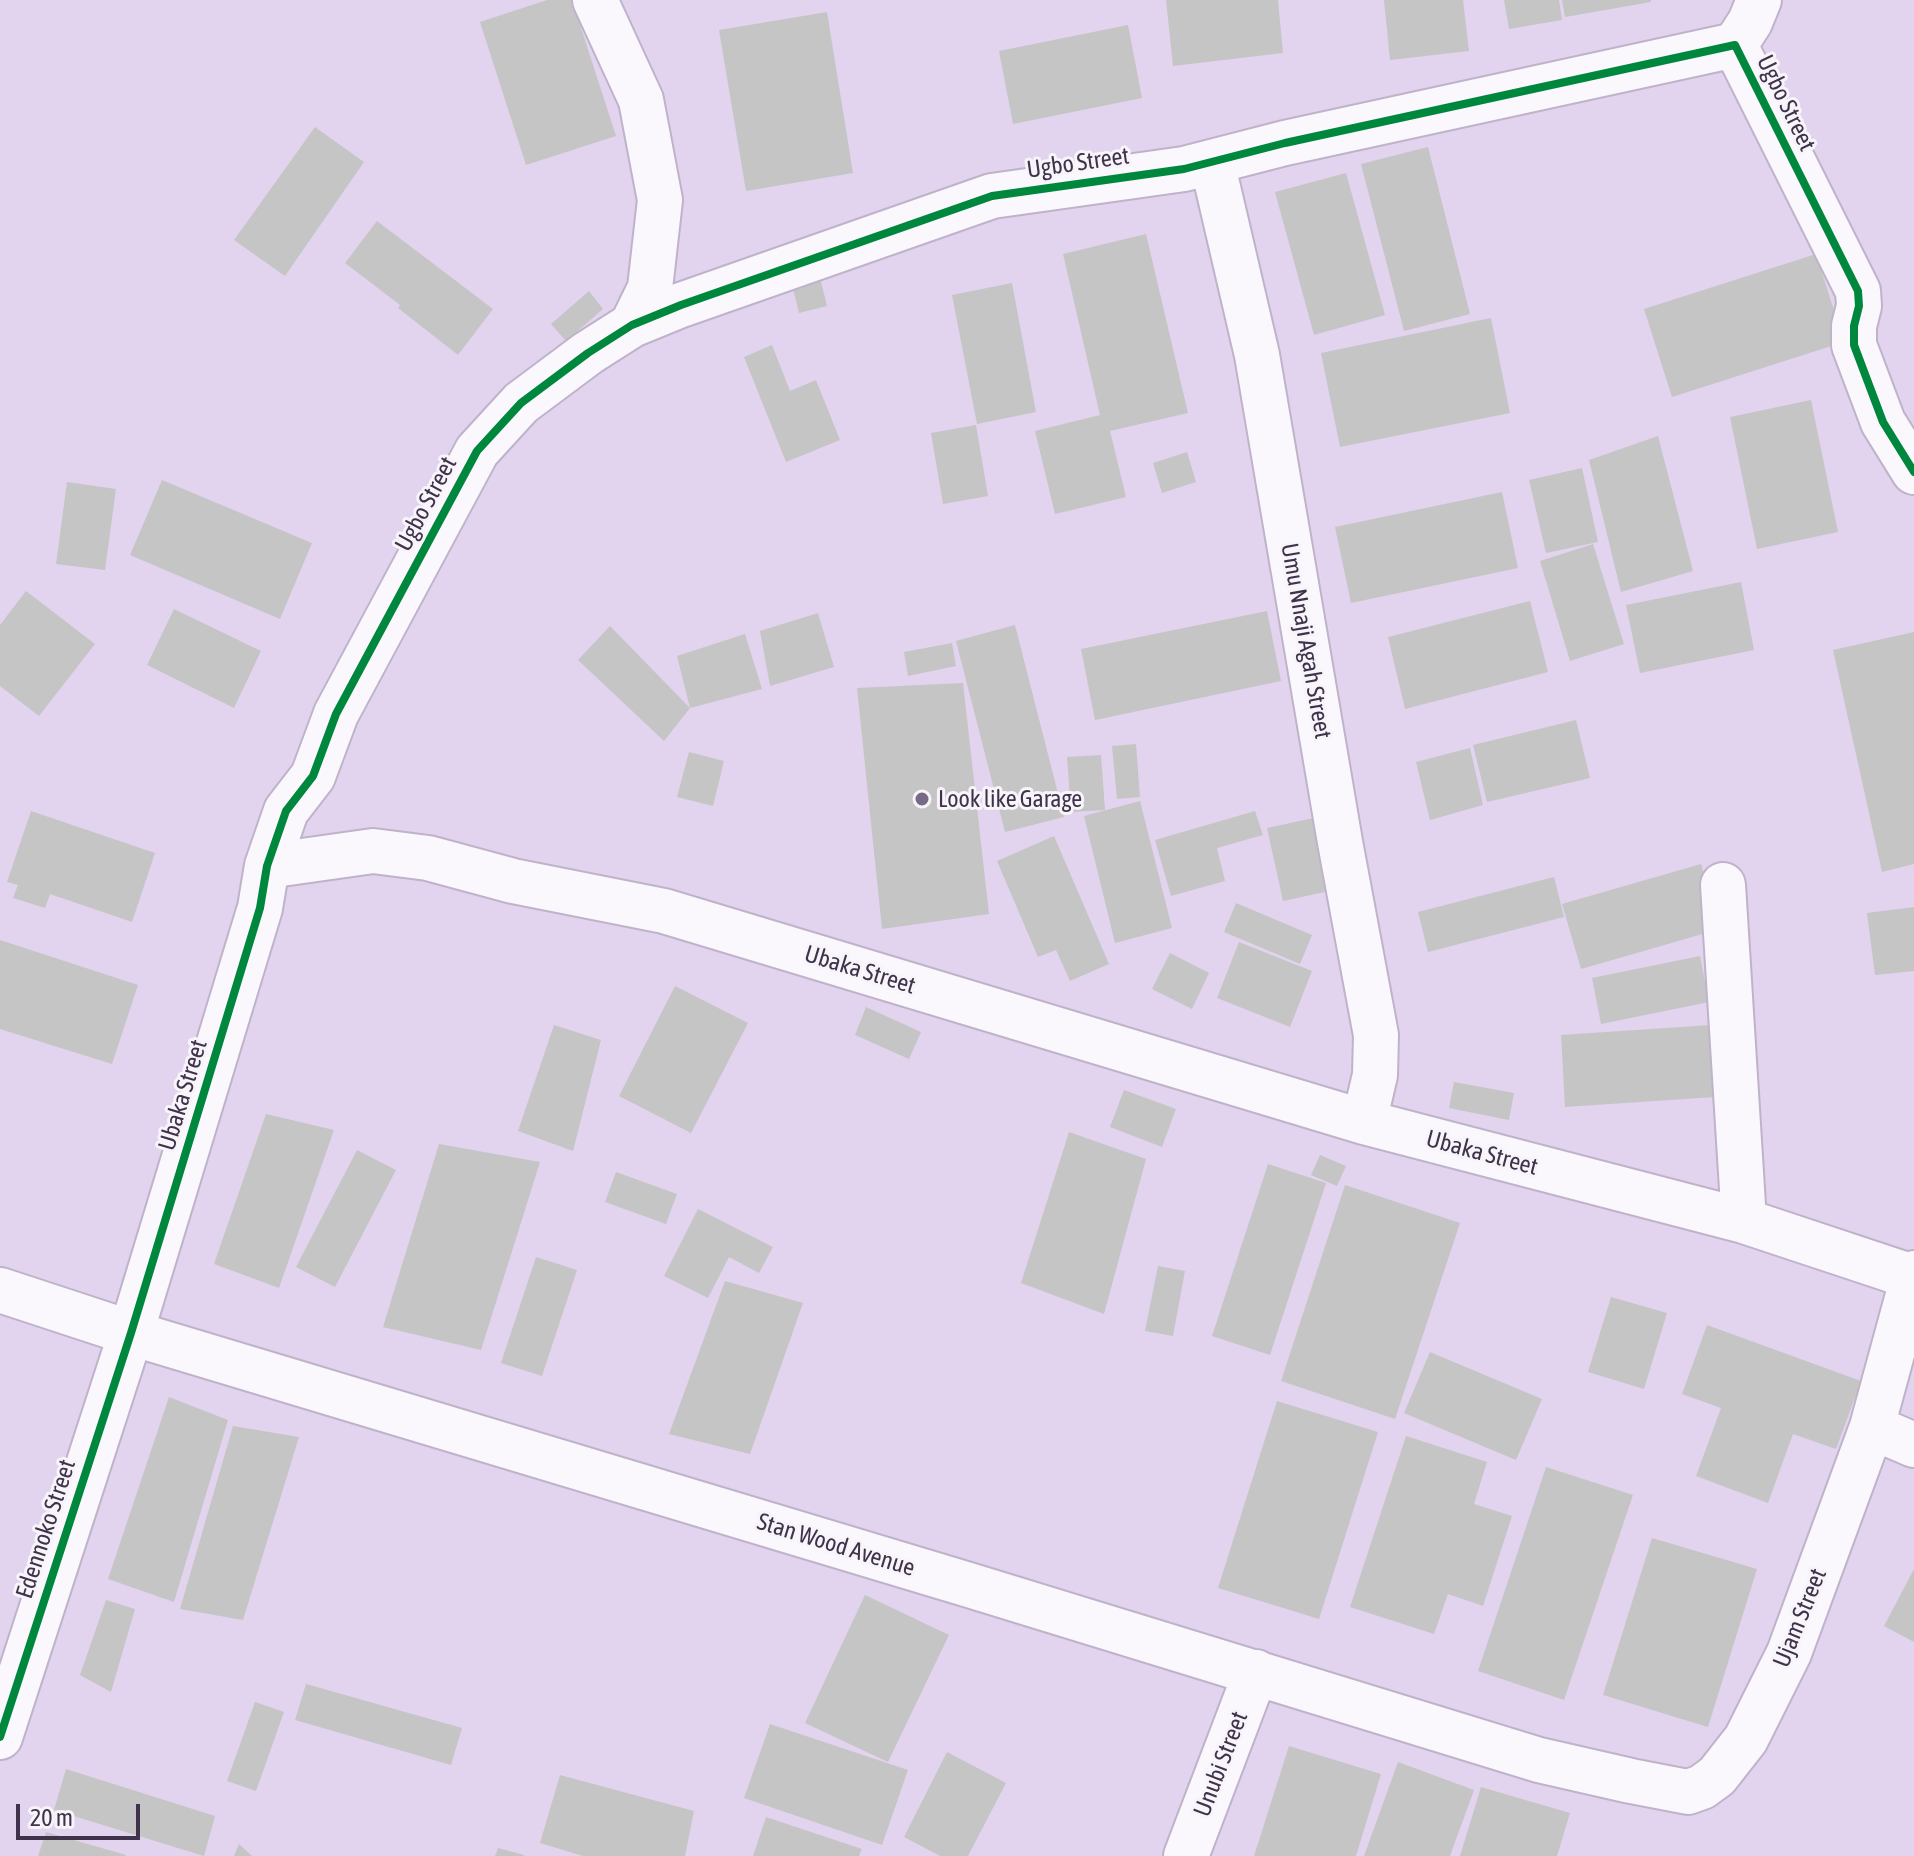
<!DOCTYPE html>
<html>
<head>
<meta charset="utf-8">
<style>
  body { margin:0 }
  #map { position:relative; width:1914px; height:1856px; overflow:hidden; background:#e2d3ef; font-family:"Asap Condensed",sans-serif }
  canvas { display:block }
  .scale { position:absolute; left:16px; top:1804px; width:124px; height:36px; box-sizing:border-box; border:4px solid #3f324a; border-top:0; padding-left:10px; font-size:24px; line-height:28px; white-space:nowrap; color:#3f324a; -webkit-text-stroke:6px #f7f4fa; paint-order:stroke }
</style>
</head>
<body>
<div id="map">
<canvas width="1914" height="1856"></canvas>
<div class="scale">20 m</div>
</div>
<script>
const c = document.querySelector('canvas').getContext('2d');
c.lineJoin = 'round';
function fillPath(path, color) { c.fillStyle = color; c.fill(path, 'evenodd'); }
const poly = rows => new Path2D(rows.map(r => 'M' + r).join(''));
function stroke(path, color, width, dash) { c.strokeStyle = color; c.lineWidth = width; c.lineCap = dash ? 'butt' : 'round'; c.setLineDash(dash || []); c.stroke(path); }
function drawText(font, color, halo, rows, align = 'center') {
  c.font = font + ' "Asap Condensed",sans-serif'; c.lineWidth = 6; c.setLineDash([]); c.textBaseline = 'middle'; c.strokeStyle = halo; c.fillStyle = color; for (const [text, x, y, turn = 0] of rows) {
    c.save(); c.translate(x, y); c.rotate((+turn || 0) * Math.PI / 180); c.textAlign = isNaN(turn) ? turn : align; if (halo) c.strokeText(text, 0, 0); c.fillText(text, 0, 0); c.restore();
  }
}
fillPath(poly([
  [547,0,572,0,616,136,526,165,480,22],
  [1166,0,1278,0,1283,53,1173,66],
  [1384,0,1463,0,1469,51,1390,60],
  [1504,0,1559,0,1562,20,1509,29],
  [1562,0,1651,0,1651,2,1565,17],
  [827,12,853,173,746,191,719,30],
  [1128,25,1142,98,1013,124,999,51],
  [315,127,364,162,285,276,234,240],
  [1428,147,1470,314,1404,331,1361,164],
  [1346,173,1385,315,1314,335,1275,192],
  [377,221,493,309,458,355,398,308,400,305,345,263],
  [1146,234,1188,413,1110,431,1126,497,1055,514,1035,431,1100,415,1063,254],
  [1816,254,1844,342,1672,397,1644,309],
  [819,273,827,306,799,313,791,280],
  [1012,283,1036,412,977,424,952,295],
  [589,291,603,309,566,341,551,324],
  [1491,318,1510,413,1340,447,1321,353],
  [772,345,790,391,816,380,840,440,786,462,744,357],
  [1811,400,1838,532,1757,549,1730,417],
  [976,425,988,496,943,504,931,433],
  [1658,436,1693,571,1621,592,1589,460],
  [1187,452,1196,482,1162,493,1153,463],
  [1582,468,1598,542,1546,553,1529,480],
  [162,480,312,543,280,619,130,555],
  [67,482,116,489,105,570,56,564],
  [1502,492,1518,568,1351,603,1335,527],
  [1593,544,1624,644,1570,661,1540,561],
  [1741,582,1754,650,1640,673,1626,605],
  [26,591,95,644,39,716,0,686,0,625],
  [1530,601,1548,672,1405,709,1388,637],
  [174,609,261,651,234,708,147,665],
  [1267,611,1281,681,1095,720,1081,649],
  [818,613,834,667,770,686,760,631],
  [1015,625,1064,817,1005,832,956,641],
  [610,626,690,708,664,741,578,660],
  [1914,632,1914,864,1882,872,1833,650],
  [745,634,762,689,690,708,677,656],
  [952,643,956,666,908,676,904,652],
  [963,683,989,914,882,929,857,688],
  [1576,720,1590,778,1487,802,1473,745],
  [1136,744,1140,797,1117,799,1112,746],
  [1470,748,1483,805,1430,820,1416,762],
  [689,752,724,761,713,806,677,797],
  [1101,755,1105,810,1071,812,1067,757],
  [1140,801,1172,928,1115,943,1084,816],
  [31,811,155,853,132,922,50,894,45,908,13,898,18,885,7,882],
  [1255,811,1263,835,1217,848,1225,881,1171,896,1155,840],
  [1328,815,1343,888,1283,901,1267,828],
  [1054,836,1109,964,1070,981,1056,950,1038,957,997,861],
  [1701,864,1720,929,1581,969,1562,904],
  [1554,877,1564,917,1428,952,1418,912],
  [1236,903,1312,935,1300,964,1224,932],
  [1914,907,1914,971,1875,975,1867,913],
  [0,940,138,985,112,1064,0,1029],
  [1239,942,1312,971,1290,1027,1217,998],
  [1170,953,1209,973,1192,1009,1152,989],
  [1700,956,1709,1002,1601,1024,1592,978],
  [675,986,748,1023,691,1133,619,1096],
  [866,1007,921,1032,909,1059,855,1035],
  [554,1025,601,1040,573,1151,518,1131],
  [1711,1025,1715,1097,1565,1107,1561,1035],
  [1454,1082,1514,1093,1509,1120,1449,1108],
  [1124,1090,1176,1109,1162,1147,1110,1127],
  [266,1114,334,1130,279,1288,214,1264],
  [1069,1132,1146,1159,1104,1314,1021,1283],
  [439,1144,540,1162,481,1350,383,1327],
  [357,1150,396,1170,335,1287,296,1267],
  [1320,1155,1346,1166,1337,1186,1311,1175],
  [1268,1164,1326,1183,1270,1355,1212,1336],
  [616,1172,677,1194,666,1224,605,1202],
  [1345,1185,1460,1223,1395,1419,1281,1381],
  [698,1209,773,1247,759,1273,729,1257,708,1298,664,1276],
  [536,1257,577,1270,542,1376,501,1363],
  [1158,1266,1185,1271,1173,1336,1145,1331],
  [725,1281,803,1303,750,1454,669,1434],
  [1611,1297,1667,1313,1644,1389,1588,1372],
  [1707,1325,1861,1381,1836,1449,1793,1434,1768,1503,1696,1476,1721,1408,1682,1394],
  [1430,1352,1542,1399,1516,1460,1404,1413],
  [169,1397,228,1420,174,1602,108,1579],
  [1277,1401,1378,1432,1319,1619,1218,1588],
  [233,1426,299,1437,243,1620,180,1609],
  [1406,1436,1487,1462,1474,1504,1512,1516,1483,1606,1448,1594,1434,1634,1350,1607],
  [1546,1467,1633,1495,1564,1700,1478,1671],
  [1652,1538,1757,1569,1708,1727,1603,1695],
  [1914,1569,1914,1642,1884,1626],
  [865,1595,949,1635,888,1762,805,1723],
  [106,1600,135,1609,111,1692,80,1675],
  [306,1684,462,1728,451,1765,295,1720],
  [255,1702,284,1712,256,1791,227,1781],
  [770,1724,908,1770,882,1845,744,1798],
  [1289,1746,1381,1774,1356,1856,1254,1856],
  [947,1752,1006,1783,968,1856,940,1856,904,1837],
  [1398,1762,1474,1790,1450,1856,1364,1856],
  [66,1769,215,1816,204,1856,54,1810],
  [560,1775,694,1811,685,1856,583,1856,540,1843],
  [1481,1787,1570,1813,1557,1856,1460,1856],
  [766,1817,862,1849,859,1856,753,1856],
  [46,1832,126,1855,126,1856,38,1856],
  [239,1844,252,1856,234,1856],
  [498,1848,524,1855,524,1856,495,1856]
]), '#c5c5c5');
const street = poly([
  [595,0,641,100,660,200,650,288,632,325],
  [1735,45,1750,22,1759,0],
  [1212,162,1257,355,1340,842,1376,1035,1375,1075,1364,1122],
  [267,866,373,851,428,858,513,881,664,911,1364,1122,1744,1221,1913,1277],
  [1723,885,1744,1221],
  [0,1290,131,1333,969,1585,1539,1760,1631,1781,1688,1792,1702,1787,1717,1776,1746,1739,1789,1653,1872,1427,1914,1273],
  [1872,1427,1914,1445],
  [0,1737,131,1333,260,908,267,866,286,811,313,776,336,714,477,451,521,403,588,353,632,325,681,305,992,196,1184,169,1285,143,1735,45,1858,291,1859,306,1854,326,1854,345,1883,422,1914,472],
  [1186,1856,1256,1672]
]);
stroke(street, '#bfb3ca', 48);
stroke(street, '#fbf8fd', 44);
stroke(poly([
  [0,1737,131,1333,260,908,267,866,286,811,313,776,336,714,477,451,521,403,588,353,632,325,681,305,992,196,1184,169,1285,143,1735,45,1858,291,1859,306,1854,326,1854,345,1883,422,1914,472]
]), '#00873e', 8);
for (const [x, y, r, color] of [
  [922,799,8,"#786a84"]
]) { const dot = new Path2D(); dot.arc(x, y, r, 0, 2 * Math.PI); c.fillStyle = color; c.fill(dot); stroke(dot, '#f7f4fa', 3); }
drawText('24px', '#3f324a', '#f7f4fa', [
  ["Ugbo Street",1786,103,64],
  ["Ugbo Street",1078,163,-8],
  ["Ugbo Street",426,504,-62],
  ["Umu Nnaji Agah Street",1306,641,80],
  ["Ubaka Street",860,970,17],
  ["Ubaka Street",183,1095,-73],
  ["Ubaka Street",1482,1153,15],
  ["Edennoko Street",46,1529,-72],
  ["Stan Wood Avenue",836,1545,17],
  ["Ujam Street",1800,1618,-68],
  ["Unubi Street",1221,1764,-69]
]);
drawText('24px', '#3f324a', '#f7f4fa', [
  ["Look like Garage",938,799]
], 'left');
</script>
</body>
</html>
